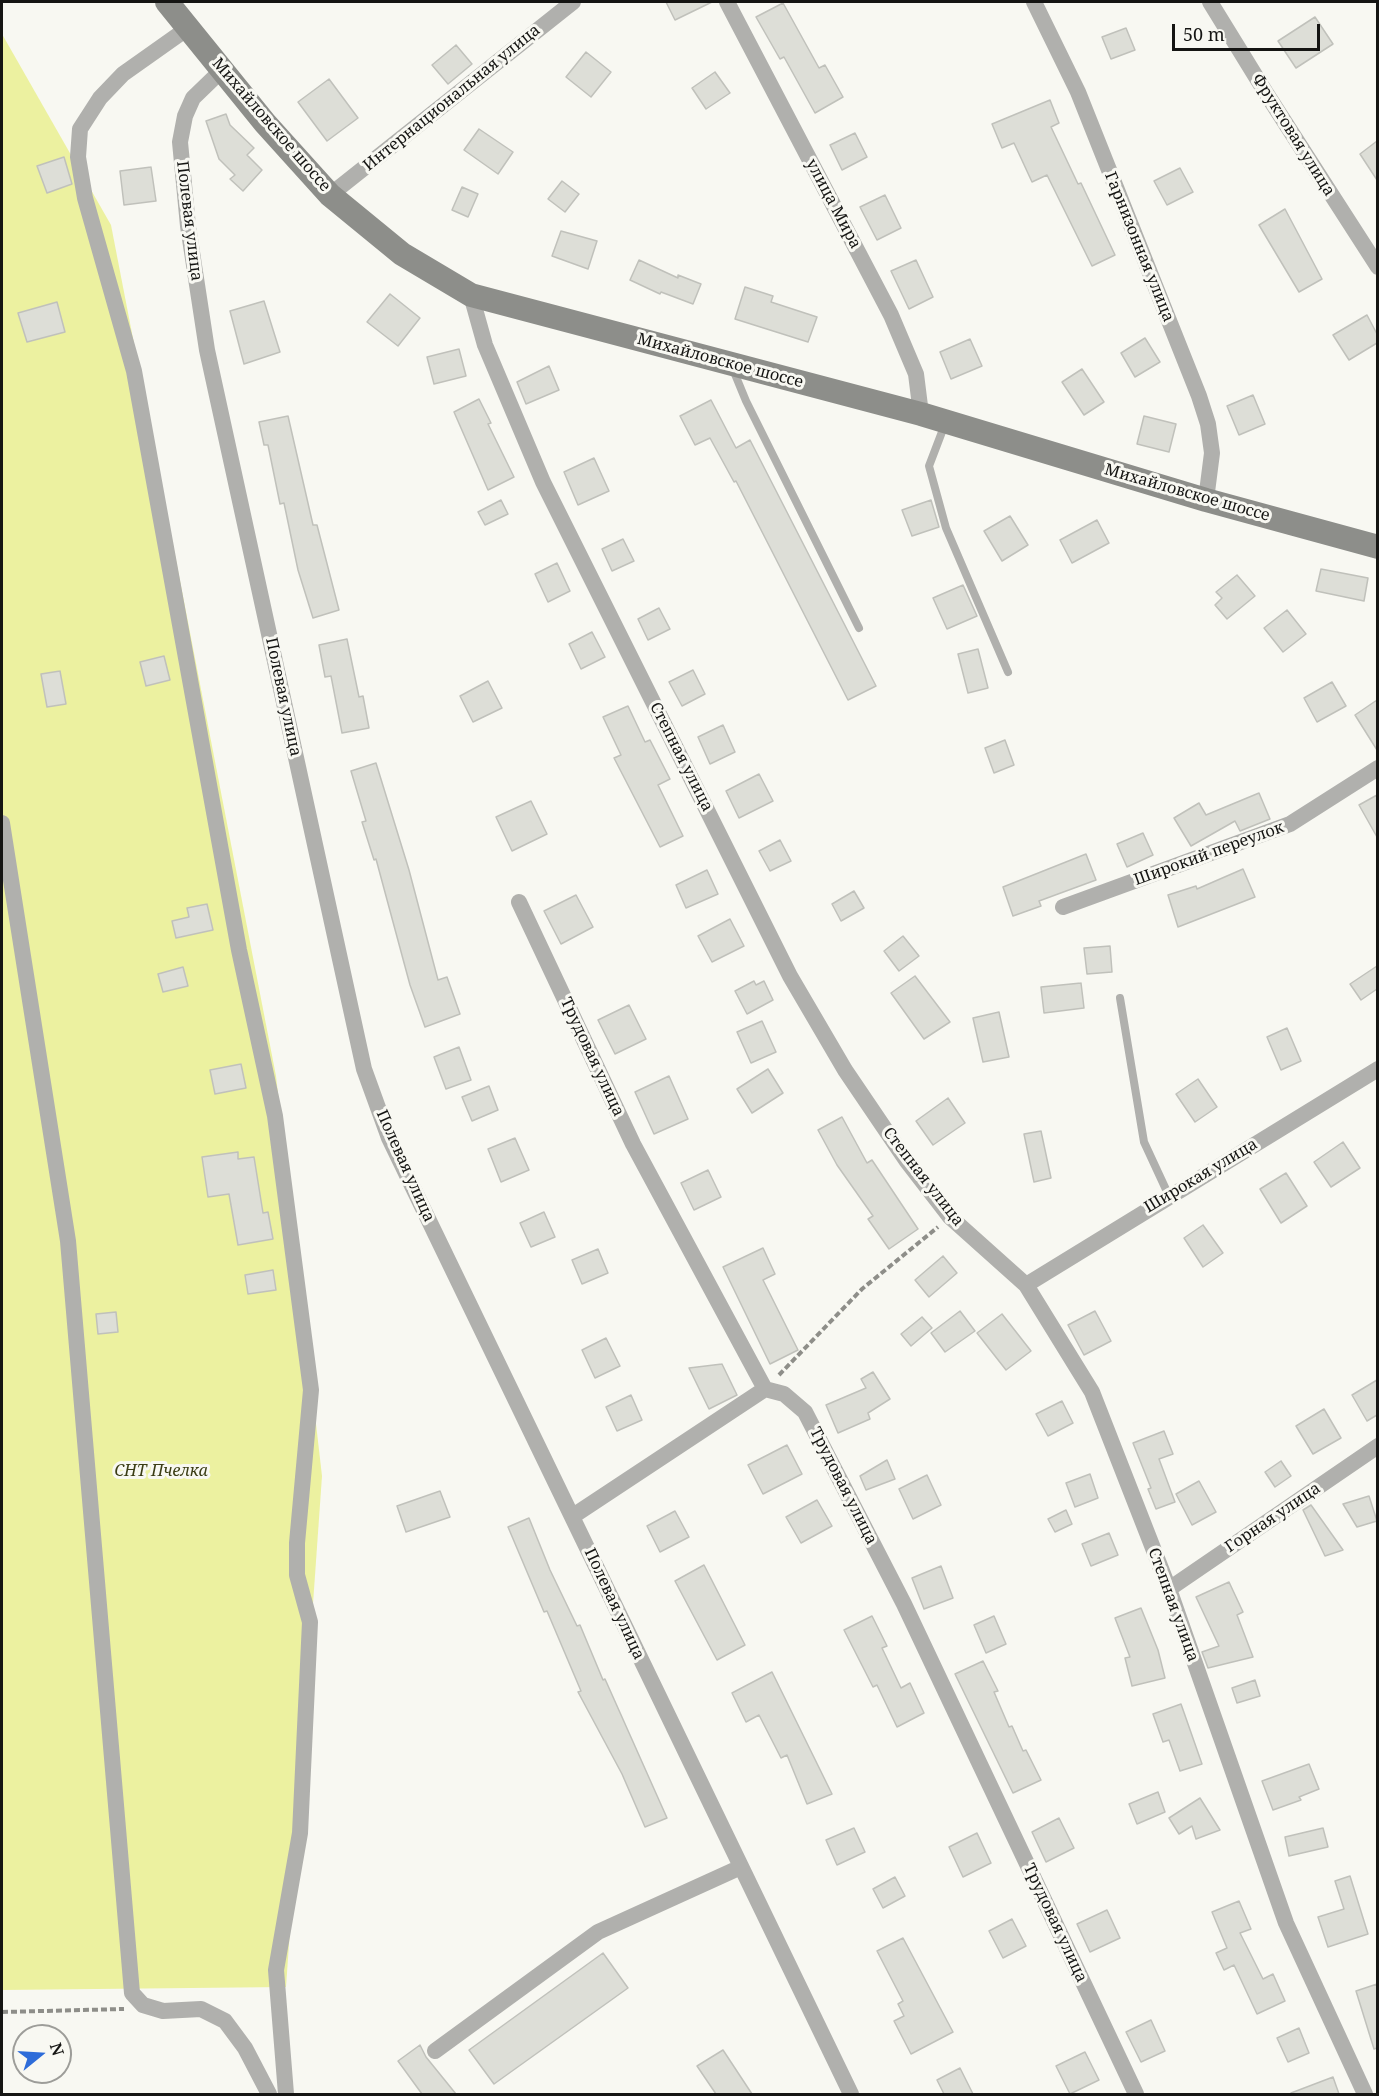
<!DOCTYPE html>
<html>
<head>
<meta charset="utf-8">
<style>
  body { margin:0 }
  #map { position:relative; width:1379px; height:2096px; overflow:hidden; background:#f8f8f2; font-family:"Noto Serif",serif }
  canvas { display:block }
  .frame { position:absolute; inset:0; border:3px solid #151513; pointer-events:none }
  .north { position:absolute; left:12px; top:2024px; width:60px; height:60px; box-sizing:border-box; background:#f8f8f2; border:2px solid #9d9d99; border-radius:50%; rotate:72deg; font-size:16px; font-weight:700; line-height:24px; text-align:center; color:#151513 }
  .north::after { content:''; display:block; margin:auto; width:21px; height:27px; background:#2e6cd9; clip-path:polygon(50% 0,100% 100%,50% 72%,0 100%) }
  .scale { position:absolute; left:1172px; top:24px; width:148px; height:27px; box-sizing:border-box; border:3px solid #151513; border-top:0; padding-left:8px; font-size:18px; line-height:21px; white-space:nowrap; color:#151513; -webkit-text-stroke:4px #f8f8f2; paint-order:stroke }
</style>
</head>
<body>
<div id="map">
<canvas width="1379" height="2096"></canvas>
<div class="frame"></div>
<div class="north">N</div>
<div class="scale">50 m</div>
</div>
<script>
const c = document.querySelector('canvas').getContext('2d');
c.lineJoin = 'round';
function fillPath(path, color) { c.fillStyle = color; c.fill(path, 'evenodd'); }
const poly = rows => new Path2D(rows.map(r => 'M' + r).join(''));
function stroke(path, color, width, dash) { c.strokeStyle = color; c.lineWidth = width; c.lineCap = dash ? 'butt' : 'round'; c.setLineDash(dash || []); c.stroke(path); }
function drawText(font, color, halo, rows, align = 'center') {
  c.font = font + ' "Noto Serif",serif'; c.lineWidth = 6; c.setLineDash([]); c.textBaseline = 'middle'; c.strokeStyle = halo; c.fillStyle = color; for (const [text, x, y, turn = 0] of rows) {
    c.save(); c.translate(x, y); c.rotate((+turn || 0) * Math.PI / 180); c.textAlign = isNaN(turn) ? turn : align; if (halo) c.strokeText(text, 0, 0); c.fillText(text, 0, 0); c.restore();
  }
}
fillPath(poly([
  [2,34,111,225,276,1076,322,1476,286,1987,2,1990]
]), '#ecf1a0');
const building = poly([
  [666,2,712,2,675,20,666,2],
  [783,3,819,68,825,65,843,97,815,113,784,57,780,59,756,17,783,3],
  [1315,17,1333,44,1296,68,1278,41,1315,17],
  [1126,28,1135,50,1111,59,1102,37,1126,28],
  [456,45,472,64,448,84,432,65,456,45],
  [586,52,611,72,591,97,566,77,586,52],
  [715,72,730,93,706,109,692,88,715,72],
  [329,79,358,118,327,141,298,102,329,79],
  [1050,100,1059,123,1051,127,1078,184,1081,183,1115,255,1092,266,1047,175,1032,182,1014,143,1002,148,992,124,1050,100],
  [226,114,230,125,254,148,247,155,262,170,243,191,230,179,235,175,219,159,206,121,226,114],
  [479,129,513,152,498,174,464,150,479,129],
  [855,133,867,157,842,170,830,145,855,133],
  [1377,141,1377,180,1360,154,1377,141],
  [64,157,72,184,47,193,37,166,64,157],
  [151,167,156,201,124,205,120,171,151,167],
  [1180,168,1193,192,1167,205,1154,181,1180,168],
  [562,181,579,194,565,212,548,199,562,181],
  [462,187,478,194,468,217,452,210,462,187],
  [885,195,901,228,877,240,860,207,885,195],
  [1285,209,1322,279,1299,292,1259,225,1285,209],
  [561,231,597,241,588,269,552,256,561,231],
  [639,260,678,278,678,275,701,284,693,304,661,292,660,294,630,280,639,260],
  [916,260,933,297,909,309,891,271,916,260],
  [745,287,773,296,771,302,817,317,808,342,735,319,745,287],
  [390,294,420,318,398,346,367,322,390,294],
  [264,301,280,352,244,364,230,311,264,301],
  [57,302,65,332,27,342,18,313,57,302],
  [1367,315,1377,334,1377,343,1349,360,1333,335,1367,315],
  [1145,338,1160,362,1135,377,1121,353,1145,338],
  [970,339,982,366,951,379,940,352,970,339],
  [459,349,466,376,434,384,427,357,459,349],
  [549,366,559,390,526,404,517,382,549,366],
  [1082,369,1104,402,1084,415,1062,382,1082,369],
  [1253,395,1265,424,1239,435,1227,406,1253,395],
  [479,399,491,423,488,424,514,477,488,490,454,412,479,399],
  [711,400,736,448,750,440,876,686,848,700,736,481,734,482,710,438,695,445,680,416,711,400],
  [288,416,313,525,317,525,339,610,313,618,298,570,284,503,280,504,268,445,264,445,259,422,288,416],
  [1144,416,1176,424,1169,452,1137,444,1144,416],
  [594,458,609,491,578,505,564,472,594,458],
  [501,500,508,514,485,525,478,512,501,500],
  [931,500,939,527,912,536,902,510,931,500],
  [1010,516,1028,545,1002,561,984,531,1010,516],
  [1097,520,1109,543,1072,563,1060,540,1097,520],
  [623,539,634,561,612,571,602,549,623,539],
  [557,563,570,591,548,602,535,574,557,563],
  [1321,569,1368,578,1364,601,1316,591,1321,569],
  [1237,575,1255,596,1227,619,1215,605,1222,598,1216,592,1237,575],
  [963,585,977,616,947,629,933,598,963,585],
  [659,608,670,629,648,640,638,619,659,608],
  [1287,610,1306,634,1283,652,1264,628,1287,610],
  [592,632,605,657,581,669,569,644,592,632],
  [347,639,359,697,363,696,369,728,342,733,331,676,325,677,319,645,347,639],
  [978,649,988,688,968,693,958,654,978,649],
  [164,656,170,680,146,686,140,662,164,656],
  [693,670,705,694,682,706,669,682,693,670],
  [60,671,66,704,47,707,41,674,60,671],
  [488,681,502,708,473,722,460,696,488,681],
  [1332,682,1346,706,1317,722,1304,698,1332,682],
  [1377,700,1377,750,1355,715,1377,700],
  [628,706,645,742,650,740,670,779,658,785,683,836,660,847,614,758,621,755,603,717,628,706],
  [723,725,735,752,710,764,698,737,723,725],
  [1005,740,1014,765,994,773,985,748,1005,740],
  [376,763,409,870,438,980,447,977,460,1014,425,1027,410,985,376,859,374,860,362,822,366,821,351,771,376,763],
  [759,774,773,801,739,818,726,791,759,774],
  [1259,793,1270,819,1240,831,1235,821,1191,846,1174,818,1199,803,1206,815,1259,793],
  [1377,795,1377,837,1359,805,1377,795],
  [531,801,547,834,512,851,496,817,531,801],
  [1143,833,1153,855,1127,867,1117,844,1143,833],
  [780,840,791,861,770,871,759,851,780,840],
  [1086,854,1096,880,1039,901,1041,906,1013,916,1003,887,1086,854],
  [1243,869,1255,897,1178,927,1168,895,1196,886,1197,889,1243,869],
  [707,870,718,894,686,908,676,885,707,870],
  [854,891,864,908,841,921,832,904,854,891],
  [576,895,593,927,561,944,544,911,576,895],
  [207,904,213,930,176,938,172,921,189,917,187,908,207,904],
  [730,919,744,946,712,962,698,936,730,919],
  [903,936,919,956,899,971,884,951,903,936],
  [1110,946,1112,972,1087,974,1084,948,1110,946],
  [1377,966,1377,989,1361,1000,1350,984,1377,966],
  [183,967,188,986,163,992,158,974,183,967],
  [915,976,950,1022,924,1039,891,993,915,976],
  [754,981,756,985,764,981,773,1000,747,1014,735,991,754,981],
  [1081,983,1084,1008,1044,1013,1041,987,1081,983],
  [629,1005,646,1039,615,1054,598,1020,629,1005],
  [999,1012,1009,1057,983,1062,973,1018,999,1012],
  [762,1021,776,1052,751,1063,737,1032,762,1021],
  [1287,1028,1301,1061,1281,1070,1267,1037,1287,1028],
  [459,1047,471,1080,446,1089,434,1057,459,1047],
  [241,1064,246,1088,215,1094,210,1070,241,1064],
  [768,1069,783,1093,752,1113,737,1089,768,1069],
  [669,1076,688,1119,654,1134,635,1092,669,1076],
  [1198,1079,1217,1107,1195,1122,1176,1094,1198,1079],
  [489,1086,498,1110,472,1121,462,1097,489,1086],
  [948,1098,965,1123,933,1145,916,1121,948,1098],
  [842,1117,867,1163,872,1160,918,1229,889,1249,868,1219,873,1216,837,1165,818,1130,842,1117],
  [1041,1131,1051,1178,1034,1182,1024,1134,1041,1131],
  [515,1138,529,1170,501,1182,488,1149,515,1138],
  [1343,1142,1360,1168,1331,1187,1314,1162,1343,1142],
  [238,1152,238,1159,254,1157,263,1213,268,1212,273,1239,238,1245,229,1194,208,1197,202,1157,238,1152],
  [708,1170,721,1197,694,1210,681,1183,708,1170],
  [1286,1173,1307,1206,1281,1223,1260,1189,1286,1173],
  [544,1212,555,1237,531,1247,520,1223,544,1212],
  [1203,1225,1223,1253,1203,1267,1184,1238,1203,1225],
  [763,1248,775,1274,763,1280,798,1350,770,1364,723,1267,763,1248],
  [598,1249,608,1273,582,1284,572,1260,598,1249],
  [943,1256,957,1273,929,1297,915,1280,943,1256],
  [273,1270,276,1290,248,1294,245,1275,273,1270],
  [960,1311,975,1331,945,1352,931,1333,960,1311],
  [1095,1311,1111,1341,1084,1355,1068,1325,1095,1311],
  [116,1312,118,1332,98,1334,96,1314,116,1312],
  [1002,1314,1031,1351,1006,1370,977,1333,1002,1314],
  [922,1317,932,1328,911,1346,901,1334,922,1317],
  [606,1338,620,1366,595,1378,582,1350,606,1338],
  [722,1364,737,1395,709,1409,689,1368,722,1364],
  [873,1372,890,1399,868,1413,870,1419,838,1433,826,1405,866,1388,861,1379,873,1372],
  [1377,1380,1377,1415,1367,1421,1352,1395,1377,1380],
  [631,1395,642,1420,617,1431,606,1407,631,1395],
  [1062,1401,1073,1423,1048,1436,1036,1414,1062,1401],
  [1324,1409,1341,1438,1313,1454,1296,1426,1324,1409],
  [1164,1431,1173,1454,1159,1459,1175,1502,1156,1509,1148,1489,1151,1488,1133,1443,1164,1431],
  [787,1445,802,1474,763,1494,748,1465,787,1445],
  [887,1460,895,1479,866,1490,860,1476,887,1460],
  [1281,1461,1291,1476,1275,1487,1265,1472,1281,1461],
  [1090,1474,1098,1498,1075,1507,1066,1483,1090,1474],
  [927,1475,941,1505,913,1519,899,1489,927,1475],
  [1199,1481,1216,1512,1192,1525,1176,1494,1199,1481],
  [440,1491,450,1517,406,1532,397,1506,440,1491],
  [1369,1496,1377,1521,1357,1527,1343,1504,1369,1496],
  [817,1500,832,1526,801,1543,786,1517,817,1500],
  [1311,1505,1343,1550,1325,1556,1303,1510,1311,1505],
  [1066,1510,1072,1524,1055,1532,1048,1519,1066,1510],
  [675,1511,689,1537,660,1552,647,1526,675,1511],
  [529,1518,550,1570,577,1626,580,1625,603,1680,605,1679,667,1818,645,1827,622,1774,578,1692,581,1691,547,1611,544,1612,508,1527,529,1518],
  [1109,1533,1118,1555,1091,1566,1082,1544,1109,1533],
  [704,1565,745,1645,717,1660,675,1581,704,1565],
  [941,1566,953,1598,924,1609,912,1578,941,1566],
  [1229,1582,1243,1612,1237,1615,1253,1657,1208,1668,1202,1652,1219,1646,1196,1597,1229,1582],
  [1141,1608,1158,1650,1165,1678,1132,1686,1125,1658,1130,1657,1115,1618,1141,1608],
  [872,1616,887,1646,882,1648,901,1688,910,1683,924,1713,897,1727,877,1685,873,1687,844,1630,872,1616],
  [994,1616,1006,1644,986,1653,974,1625,994,1616],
  [983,1661,998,1691,994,1692,1009,1727,1012,1726,1023,1751,1026,1750,1041,1780,1013,1793,955,1674,983,1661],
  [772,1672,832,1794,807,1804,787,1755,781,1758,759,1715,746,1722,732,1693,772,1672],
  [1255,1680,1260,1696,1237,1703,1232,1688,1255,1680],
  [1181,1704,1202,1764,1180,1771,1169,1740,1163,1742,1153,1714,1181,1704],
  [1309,1764,1319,1789,1299,1797,1301,1800,1273,1810,1262,1781,1309,1764],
  [1158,1792,1165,1812,1137,1824,1129,1804,1158,1792],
  [1200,1798,1220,1830,1196,1839,1192,1826,1179,1834,1169,1818,1200,1798],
  [1059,1818,1074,1848,1046,1862,1032,1832,1059,1818],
  [854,1828,865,1852,837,1865,826,1840,854,1828],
  [1323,1828,1328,1847,1289,1856,1285,1837,1323,1828],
  [977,1833,991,1863,963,1877,949,1847,977,1833],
  [1350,1876,1368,1934,1328,1947,1318,1917,1344,1909,1335,1881,1350,1876],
  [895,1877,905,1896,883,1908,873,1889,895,1877],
  [1239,1901,1251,1929,1240,1933,1263,1979,1273,1974,1285,2001,1257,2014,1234,1965,1224,1970,1216,1953,1227,1948,1212,1912,1239,1901],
  [1107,1910,1120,1938,1090,1952,1077,1924,1107,1910],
  [1012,1919,1026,1946,1003,1958,989,1931,1012,1919],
  [903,1938,953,2032,911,2054,894,2021,904,2016,898,2004,903,2001,877,1951,903,1938],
  [603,1953,628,1988,494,2084,469,2050,603,1953],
  [1377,1984,1377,2048,1374,2049,1356,1991,1377,1984],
  [1151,2020,1165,2051,1141,2062,1126,2032,1151,2020],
  [1299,2028,1309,2053,1288,2062,1277,2038,1299,2028],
  [420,2045,426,2057,456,2094,422,2094,398,2061,420,2045],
  [723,2050,752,2094,716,2094,697,2066,723,2050],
  [1085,2052,1099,2080,1070,2094,1056,2066,1085,2052],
  [960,2068,973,2094,944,2094,937,2080,960,2068],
  [1333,2077,1339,2094,1291,2094,1291,2093,1333,2077]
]);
fillPath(building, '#ddded7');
stroke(building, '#c0c1bb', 1.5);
stroke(poly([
  [779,1375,862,1289,938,1227],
  [2,2012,124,2009]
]), '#8e8e89', 4, [6, 3]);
stroke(poly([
  [732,367,746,401,859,628],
  [945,424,929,466,946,528,1008,672],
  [1120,998,1144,1142,1169,1196]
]), '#b0b0ad', 8);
stroke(poly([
  [727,2,891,315,916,374,921,414],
  [1034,2,1078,92,1199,396,1208,424,1212,453,1206,500],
  [1210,2,1266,93,1378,267],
  [188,28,123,74,100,98,80,129,78,157,85,198,134,371,239,950,275,1116,311,1390,297,1543,297,1575,310,1622,300,1833,276,1970,286,2094],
  [222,70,193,98,185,116,180,142,188,226,207,350,364,1069,389,1138,851,2094],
  [330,195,573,2],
  [471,295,485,345,543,482,790,976,845,1070,906,1160,950,1217,1026,1285,1092,1392,1169,1589,1286,1923,1365,2094],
  [2,823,68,1241,132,1993,143,2005,163,2011,201,2009,225,2021,245,2048,269,2094],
  [519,902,633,1144,765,1389,784,1394,805,1412,904,1604,1136,2094],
  [1063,907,1290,824,1378,768],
  [1026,1285,1378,1069],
  [573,1516,765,1389],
  [1169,1589,1378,1446],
  [435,2051,598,1932,741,1867]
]), '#b0b0ad', 16);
stroke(poly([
  [167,2,265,123,330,195,402,254,471,295,921,414,1206,500,1378,547]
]), '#8d8e8a', 24);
drawText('16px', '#151513', '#f8f8f2', [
  ["Интернациональная улица",452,98,-39],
  ["Михайловское шоссе",271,125,49],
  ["Фруктовая улица",1293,135,58],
  ["улица Мира",833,204,62],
  ["Полевая улица",189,221,83],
  ["Гарнизонная улица",1139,247,68],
  ["Михайловское шоссе",720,361,15],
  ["Михайловское шоссе",1187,493,16],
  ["Полевая улица",283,697,78],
  ["Степная улица",681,757,63],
  ["Широкий переулок",1209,854,-20],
  ["Трудовая улица",592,1057,65],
  ["Полевая улица",405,1166,66],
  ["Широкая улица",1201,1176,-31],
  ["Степная улица",923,1177,52],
  ["Трудовая улица",843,1486,63],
  ["Горная улица",1273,1518,-34],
  ["Полевая улица",614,1604,65],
  ["Степная улица",1173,1605,70],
  ["Трудовая улица",1055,1923,65]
]);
drawText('italic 16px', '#3b3d15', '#f8f8f2', [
  ["СНТ Пчелка",161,1471]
]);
</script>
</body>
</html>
